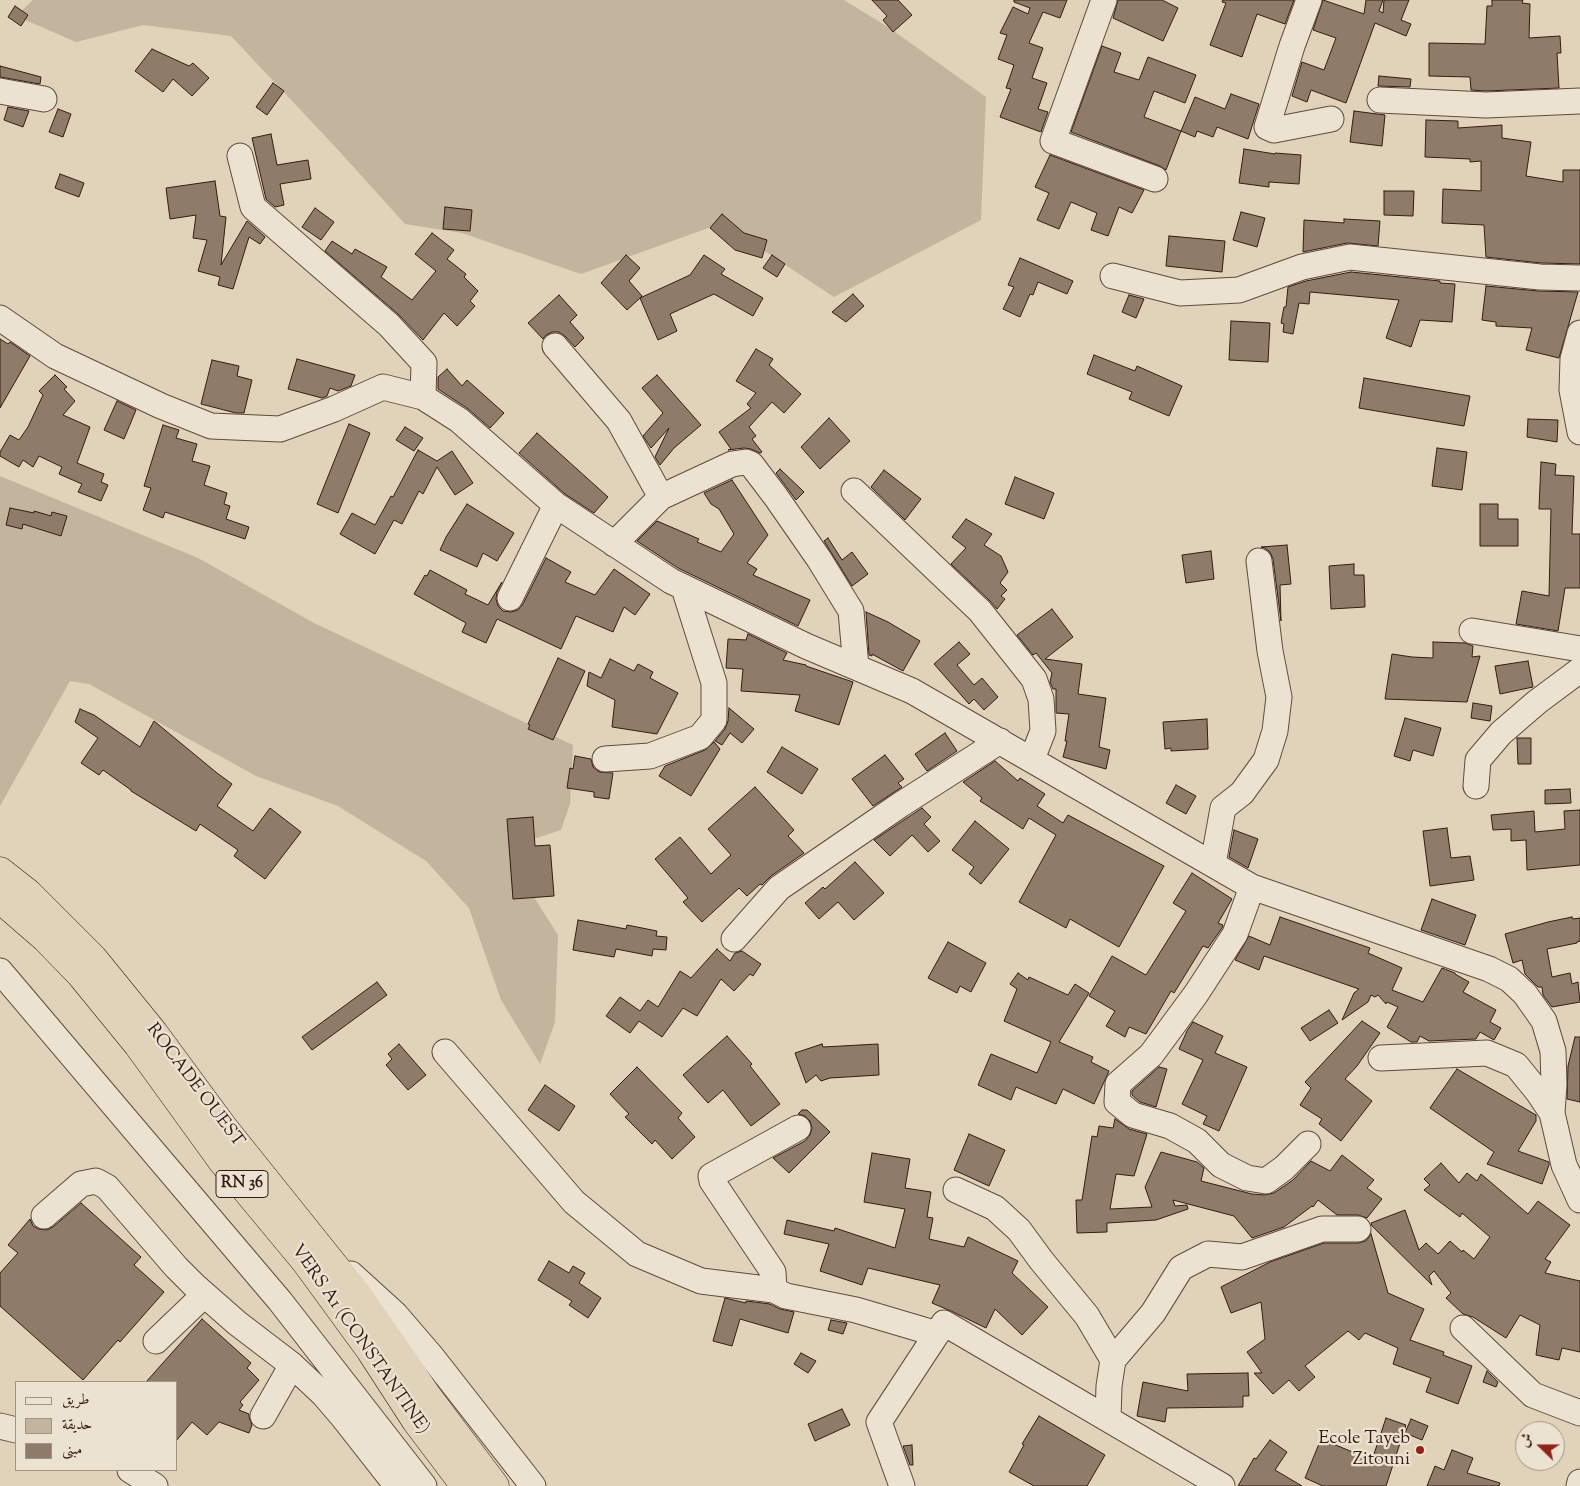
<!DOCTYPE html>
<html>
<head>
<meta charset="utf-8">
<style>
  body { margin:0 }
  #map { position:relative; width:1580px; height:1486px; overflow:hidden; background:#e0d3b9; font-family:"Sorts Mill Goudy",Amiri,serif }
  canvas { display:block }
  .legend { position:absolute; left:15px; top:1381px; width:162px; height:90px; box-sizing:border-box; background:#ebe2d2; border:1px solid #a29385; margin:0; padding:6px 9px; list-style:none; font-size:15px; color:#351c12 }
  .legend li { display:flex; align-items:center; gap:10px; height:25px }
  .legend b { width:25px; border:1px solid #a29385 }
  .north { position:absolute; left:1515px; top:1421px; width:50px; height:50px; box-sizing:border-box; background:#ebe2d2; border:1px solid #a29385; border-radius:50%; rotate:292deg; font-size:14px; font-weight:700; line-height:20px; text-align:center; color:#351c12 }
  .north::after { content:''; display:block; margin:auto; width:18px; height:22px; background:#8f2418; clip-path:polygon(50% 0,100% 100%,50% 72%,0 100%) }
</style>
</head>
<body>
<div id="map">
<canvas width="1580" height="1486"></canvas>
<ul class="legend">
<li><b style="height:6px;background:#ebe2d2"></b>طريق</li>
<li><b style="height:14px;background:#c3b49d"></b>حديقة</li>
<li><b style="height:14px;background:#8e7b69"></b>مبنى</li>
</ul>
<div class="north">ش</div>
</div>
<script>
const c = document.querySelector('canvas').getContext('2d');
c.lineJoin = 'round';
function fillPath(path, color) { c.fillStyle = color; c.fill(path, 'evenodd'); }
const poly = rows => new Path2D(rows.map(r => 'M' + r).join(''));
function stroke(path, color, width, dash) { c.strokeStyle = color; c.lineWidth = width; c.lineCap = dash ? 'butt' : 'round'; c.setLineDash(dash || []); c.stroke(path); }
function drawText(font, color, halo, rows, align = 'center') {
  c.font = font + ' "Sorts Mill Goudy",serif'; c.lineWidth = 4.5; c.setLineDash([]); c.textBaseline = 'middle'; c.strokeStyle = halo; c.fillStyle = color; for (const [text, x, y, turn = 0] of rows) {
    c.save(); c.translate(x, y); c.rotate((+turn || 0) * Math.PI / 180); c.textAlign = isNaN(turn) ? turn : align; if (halo) c.strokeText(text, 0, 0); c.fillText(text, 0, 0); c.restore();
  }
}
fillPath(poly([
  [33,0,844,0,888,27,986,97,981,220,834,297,722,223,581,274,462,233,405,224,340,152,231,36,143,25,76,42,16,16],
  [0,476,198,558,314,623,573,745,570,804,561,830,530,840,530,891,558,935,555,1022,540,1064,501,1000,469,908,426,861,338,806,256,776,89,684,70,681,0,806]
]), '#c3b49d');
const building = poly([
  [872,0,898,0,912,15,893,32,883,20,887,16,872,0],
  [1014,0,1067,0,1060,18,1043,12,1029,43,1043,48,1032,78,1047,83,1038,109,1048,112,1041,132,1000,117,1011,89,1006,88,1014,65,998,59,1007,35,1000,33,1013,7,1028,14,1030,8,1014,2,1014,0],
  [1118,0,1162,0,1178,8,1163,41,1113,18,1118,0],
  [1223,0,1294,0,1285,24,1257,14,1242,57,1210,45,1226,3,1222,2,1223,0],
  [1323,0,1364,14,1366,0,1383,0,1379,11,1383,13,1384,0,1409,0,1401,20,1411,24,1406,36,1375,23,1346,103,1311,90,1307,102,1292,96,1302,62,1324,70,1336,38,1313,30,1323,0],
  [1492,0,1523,0,1522,3,1530,4,1529,38,1560,36,1561,53,1557,53,1559,88,1486,91,1471,90,1470,77,1429,76,1429,43,1485,44,1487,6,1492,6,1492,0],
  [15,6,28,15,21,26,8,17,15,6],
  [1102,46,1121,53,1114,72,1139,80,1148,57,1196,75,1185,103,1154,91,1144,117,1181,131,1166,170,1160,166,1071,132,1102,46],
  [152,49,189,66,193,63,209,78,192,96,173,79,163,92,135,71,152,49],
  [0,66,41,77,40,84,0,77,0,66],
  [1379,76,1411,79,1410,87,1378,86,1379,76],
  [273,83,284,91,267,115,256,107,273,83],
  [1231,94,1259,104,1248,139,1217,127,1213,137,1197,131,1195,137,1181,131,1195,97,1225,109,1231,94],
  [8,107,29,111,23,127,4,120,8,107],
  [58,109,71,114,63,137,49,132,58,109],
  [1354,111,1385,115,1382,146,1350,142,1354,111],
  [1426,120,1458,121,1458,128,1502,125,1502,138,1531,142,1526,176,1563,182,1563,170,1580,170,1580,264,1541,263,1486,257,1484,225,1442,223,1443,189,1481,191,1481,161,1470,162,1470,159,1425,157,1426,120],
  [271,134,277,165,308,160,311,179,280,184,284,205,275,207,266,199,252,138,271,134],
  [1244,149,1275,154,1275,153,1301,155,1299,184,1269,182,1269,187,1239,183,1244,149],
  [1050,155,1144,190,1132,213,1119,207,1108,236,1091,230,1097,213,1071,202,1059,229,1037,220,1049,193,1035,187,1050,155],
  [60,174,84,183,79,197,55,188,60,174],
  [215,181,220,216,226,217,221,265,247,221,265,237,260,244,249,237,233,289,218,285,220,277,198,271,207,240,193,238,196,215,170,219,166,188,215,181],
  [1384,191,1414,191,1413,216,1384,215,1384,191],
  [445,207,472,210,470,231,443,229,445,207],
  [315,208,334,222,321,240,302,227,315,208],
  [1241,212,1265,218,1257,247,1233,240,1241,212],
  [722,214,744,233,767,240,762,258,735,250,710,228,722,214],
  [1344,219,1380,221,1378,246,1347,243,1303,252,1304,220,1344,223,1344,219],
  [432,233,454,250,447,259,466,274,464,277,478,291,470,301,475,306,457,326,444,313,423,340,398,314,325,251,332,241,352,254,355,249,387,267,381,277,412,300,436,271,415,254,432,233],
  [1169,236,1225,241,1222,272,1166,266,1169,236],
  [626,255,640,268,629,281,642,296,640,298,690,275,704,255,725,269,721,274,763,298,753,316,714,294,670,314,677,331,658,340,640,298,627,310,601,283,626,255],
  [772,255,785,264,777,277,763,268,772,255],
  [1020,258,1073,281,1067,294,1038,282,1033,295,1030,294,1020,317,1003,309,1014,287,1008,285,1020,258],
  [1351,272,1440,281,1440,283,1455,284,1452,322,1420,320,1411,347,1386,338,1399,300,1310,292,1309,304,1299,303,1293,334,1283,332,1284,324,1281,323,1284,307,1286,307,1288,287,1306,281,1351,272],
  [1486,286,1538,291,1578,292,1559,358,1526,350,1532,328,1496,326,1496,322,1482,320,1486,286],
  [853,294,864,306,846,322,832,312,853,294],
  [559,295,577,315,570,322,584,338,575,347,566,337,559,332,552,332,546,335,543,339,528,323,559,295],
  [1129,295,1144,299,1136,318,1122,312,1129,295],
  [1231,321,1270,323,1268,362,1229,360,1231,321],
  [0,339,8,344,10,342,30,356,0,408,0,339],
  [756,349,773,359,769,365,801,394,784,413,772,402,749,427,756,436,752,439,762,452,760,453,751,449,744,448,728,450,731,449,719,432,751,408,747,404,756,393,736,381,756,349],
  [1094,355,1135,371,1137,366,1182,386,1169,416,1129,399,1132,392,1087,374,1094,355],
  [297,359,355,375,351,386,338,391,330,388,327,396,322,398,288,389,297,359],
  [212,360,239,366,237,376,252,380,244,413,236,413,201,404,212,360],
  [447,369,462,386,467,380,504,413,490,428,467,408,438,389,438,377,447,369],
  [55,375,67,387,64,389,75,401,63,415,90,427,77,463,104,474,101,482,108,485,101,501,78,492,82,484,59,474,62,467,39,456,33,467,23,460,19,467,0,456,0,452,10,435,19,440,28,427,43,395,39,391,55,375],
  [657,375,701,425,674,448,660,465,655,457,669,428,651,448,643,436,663,413,642,388,657,375],
  [1364,378,1470,396,1464,426,1359,408,1364,378],
  [117,401,136,410,124,439,104,430,117,401],
  [829,418,850,441,820,469,801,447,829,418],
  [1528,419,1558,420,1557,442,1527,437,1528,419],
  [349,424,370,433,338,513,317,504,349,424],
  [163,425,179,430,176,438,197,444,192,461,210,466,204,485,227,493,224,504,230,506,226,519,249,527,245,539,165,512,163,518,143,510,151,488,144,486,163,425],
  [405,427,423,438,414,451,396,440,405,427],
  [537,433,608,497,594,513,565,494,519,453,537,433],
  [1437,448,1467,452,1462,490,1432,486,1437,448],
  [418,450,437,461,452,451,473,483,455,495,437,467,423,494,419,491,402,524,394,520,375,554,340,534,352,513,375,525,391,496,393,497,418,450],
  [1541,462,1556,464,1555,475,1574,476,1572,534,1580,534,1580,588,1565,588,1558,631,1516,624,1522,591,1549,596,1551,509,1539,509,1541,462],
  [780,469,804,492,796,500,776,473,780,469],
  [884,470,921,499,905,520,871,487,884,470],
  [1015,477,1054,493,1044,519,1005,504,1015,477],
  [732,480,768,535,747,563,757,569,753,575,810,600,798,626,678,568,637,541,657,521,699,539,697,542,721,552,734,534,719,509,711,504,704,493,732,480],
  [467,504,514,533,497,561,483,553,477,567,440,550,446,537,467,504],
  [1480,504,1498,504,1498,519,1518,519,1518,546,1480,546,1480,504],
  [10,508,34,513,34,511,51,516,52,512,67,516,61,536,23,524,22,529,6,525,10,508],
  [966,519,992,534,984,545,1001,556,1008,572,1000,583,1007,590,1001,596,1005,599,997,609,990,601,951,564,966,548,952,537,966,519],
  [828,538,842,560,852,552,868,574,852,586,824,541,828,538],
  [1287,545,1291,584,1280,585,1281,621,1273,559,1270,552,1265,548,1261,547,1287,545],
  [1211,551,1214,579,1186,583,1182,555,1211,551],
  [546,558,571,572,565,582,595,595,614,569,650,594,635,615,624,607,613,632,576,616,561,649,497,619,486,643,462,632,466,623,414,594,425,575,427,576,430,570,467,590,465,594,488,605,502,582,497,592,496,599,498,606,503,611,511,612,518,610,523,604,546,558],
  [1354,564,1354,575,1364,575,1365,607,1331,609,1329,566,1354,564],
  [1052,609,1073,637,1045,659,1082,664,1078,694,1106,698,1099,747,1110,750,1106,769,1063,757,1067,741,1065,741,1069,714,1056,713,1056,689,1053,689,1050,682,1052,673,1036,653,1033,655,1017,635,1052,609],
  [866,612,888,622,920,641,903,671,872,654,872,656,869,655,866,612],
  [748,634,787,653,783,660,806,665,806,666,853,682,839,725,795,711,800,695,741,691,743,669,726,668,728,639,746,640,748,634],
  [959,642,970,654,957,665,974,685,982,678,998,697,984,710,974,699,969,704,934,664,959,642],
  [1433,642,1465,643,1473,646,1472,657,1480,656,1467,702,1385,699,1392,654,1412,657,1433,658,1433,642],
  [558,658,585,671,553,740,528,729,530,725,528,724,558,658],
  [610,659,634,671,638,664,653,672,650,678,678,693,657,734,612,727,615,700,587,686,589,672,601,678,610,659],
  [1528,661,1533,687,1500,694,1495,666,1528,661],
  [1473,703,1492,706,1490,721,1471,718,1473,703],
  [729,708,754,729,742,743,730,733,722,745,715,741,725,729,728,721,729,708],
  [80,709,94,715,140,747,154,721,217,773,232,784,217,806,253,831,270,808,301,832,265,879,234,856,238,850,200,824,196,831,131,791,131,790,103,770,99,775,81,763,98,738,75,722,80,709],
  [1405,718,1441,728,1433,756,1413,750,1410,761,1394,756,1405,718],
  [1207,719,1208,749,1171,751,1171,748,1165,749,1163,722,1207,719],
  [945,733,957,751,927,771,915,754,945,733],
  [1517,738,1531,738,1531,764,1518,764,1517,738],
  [714,742,720,749,691,796,659,776,665,766,705,750,714,742],
  [782,747,818,769,802,794,767,772,782,747],
  [885,755,904,779,898,783,902,787,873,806,852,779,885,755],
  [575,756,591,759,593,767,599,772,613,773,609,799,594,797,594,792,567,788,570,768,573,769,575,756],
  [995,761,1018,781,1020,778,1045,794,1037,806,1063,823,1068,815,1164,866,1119,947,1070,919,1066,928,1019,902,1056,835,1029,818,1023,829,980,801,982,798,963,782,995,761],
  [1176,785,1196,796,1186,814,1166,803,1176,785],
  [755,787,794,830,788,836,804,853,771,876,762,885,760,884,747,896,739,888,702,922,683,902,688,898,655,859,680,837,711,874,731,855,708,829,755,787],
  [1570,789,1571,803,1545,804,1545,790,1570,789],
  [922,808,931,817,924,824,940,841,928,852,912,835,890,856,874,840,922,808],
  [1580,810,1580,865,1527,870,1526,840,1511,841,1511,829,1493,830,1491,815,1534,811,1535,832,1565,829,1564,811,1580,810],
  [533,817,535,846,550,845,554,896,513,899,507,819,533,817],
  [975,821,1009,849,981,884,969,874,974,867,952,850,975,821],
  [1447,828,1451,858,1470,856,1474,880,1430,886,1423,831,1447,828],
  [1234,830,1258,839,1248,868,1229,857,1234,830],
  [855,862,884,893,854,920,838,902,819,919,805,903,823,887,825,889,855,862],
  [1192,873,1232,899,1218,923,1223,925,1222,928,1208,948,1203,946,1174,993,1171,991,1146,1034,1129,1027,1125,1037,1106,1026,1115,1011,1089,996,1112,956,1146,975,1186,911,1173,903,1192,873],
  [1432,899,1476,915,1465,945,1421,930,1432,899],
  [1280,917,1370,948,1368,953,1402,968,1392,990,1423,1002,1442,968,1455,973,1455,974,1469,982,1463,992,1496,1010,1490,1022,1501,1028,1494,1040,1480,1032,1476,1039,1429,1041,1420,1036,1417,1042,1411,1042,1387,1027,1398,1007,1387,1002,1386,1004,1378,995,1375,997,1371,995,1368,1002,1342,1020,1354,993,1359,989,1264,956,1259,970,1235,960,1249,936,1270,945,1280,917],
  [1572,917,1573,919,1580,918,1580,941,1577,942,1577,943,1547,949,1552,977,1570,973,1572,984,1578,982,1580,1002,1552,1007,1543,995,1542,987,1538,987,1525,974,1522,960,1513,963,1505,934,1548,922,1572,917],
  [578,920,626,929,627,925,657,931,656,936,667,937,666,950,653,949,652,956,616,949,614,957,573,950,578,920],
  [948,942,986,963,971,992,960,986,957,993,928,978,948,942],
  [717,949,730,961,735,953,742,951,761,964,753,976,750,974,734,991,721,979,697,1016,683,1008,662,1037,639,1021,630,1033,606,1016,620,997,640,1011,648,1000,658,1007,680,971,691,978,717,949],
  [1018,973,1028,980,1029,977,1068,995,1075,984,1089,993,1059,1042,1093,1057,1091,1062,1109,1071,1094,1104,1063,1089,1056,1104,1016,1087,1011,1100,978,1085,991,1054,1037,1073,1051,1042,1004,1021,1017,989,1010,984,1018,973],
  [377,982,387,995,312,1050,302,1037,377,982],
  [1329,1010,1338,1023,1310,1041,1301,1028,1329,1010],
  [1362,1021,1380,1033,1357,1066,1345,1079,1372,1101,1341,1141,1319,1124,1322,1119,1300,1105,1311,1088,1305,1082,1362,1021],
  [1193,1022,1223,1036,1215,1053,1247,1067,1219,1131,1203,1124,1207,1116,1182,1104,1203,1060,1179,1049,1187,1031,1193,1022],
  [727,1036,752,1064,750,1066,780,1104,751,1126,723,1090,708,1103,683,1075,727,1036],
  [1575,1037,1580,1037,1580,1102,1567,1099,1568,1066,1575,1037],
  [399,1044,426,1075,408,1090,386,1065,392,1059,388,1054,399,1044],
  [822,1044,823,1047,878,1044,879,1075,830,1078,821,1081,816,1075,806,1083,795,1053,822,1044],
  [637,1067,682,1113,678,1118,695,1137,672,1159,655,1140,652,1144,625,1117,629,1114,610,1094,637,1067],
  [1159,1067,1167,1069,1156,1107,1140,1102,1132,1095,1132,1091,1159,1067],
  [1457,1069,1536,1115,1536,1121,1518,1151,1549,1162,1549,1165,1542,1184,1487,1164,1494,1152,1430,1108,1457,1069],
  [545,1085,575,1106,559,1131,528,1110,545,1085],
  [802,1110,807,1110,830,1132,789,1173,773,1158,805,1141,810,1135,812,1128,810,1121,805,1116,798,1114,802,1110],
  [1115,1119,1129,1129,1147,1134,1134,1176,1116,1174,1110,1209,1152,1207,1145,1187,1161,1152,1197,1162,1204,1168,1201,1181,1252,1194,1264,1195,1274,1193,1293,1180,1311,1161,1330,1171,1342,1155,1374,1180,1367,1188,1382,1199,1367,1218,1358,1215,1337,1215,1318,1200,1313,1207,1312,1206,1284,1227,1252,1238,1234,1216,1173,1200,1175,1206,1187,1205,1188,1209,1156,1220,1107,1223,1107,1232,1077,1233,1076,1200,1082,1200,1092,1136,1097,1137,1099,1126,1113,1128,1115,1119],
  [969,1134,1005,1150,989,1186,954,1170,969,1134],
  [872,1153,910,1159,905,1188,931,1192,927,1217,933,1218,929,1239,964,1247,968,1237,1018,1261,1012,1273,1048,1307,1022,1335,995,1309,986,1328,951,1311,932,1303,940,1285,868,1268,862,1285,820,1271,829,1244,784,1234,787,1220,834,1231,835,1228,895,1248,905,1209,864,1202,872,1153],
  [1441,1163,1459,1183,1467,1173,1477,1181,1481,1174,1528,1214,1538,1201,1570,1225,1545,1259,1551,1262,1545,1273,1580,1281,1580,1352,1562,1348,1559,1360,1536,1355,1540,1325,1520,1315,1506,1338,1473,1317,1463,1314,1446,1298,1451,1293,1434,1271,1429,1276,1432,1285,1372,1226,1371,1223,1405,1210,1419,1250,1426,1243,1438,1254,1450,1241,1462,1252,1463,1250,1474,1259,1490,1237,1462,1213,1460,1217,1424,1190,1430,1185,1424,1179,1441,1163],
  [81,1203,141,1257,134,1265,164,1292,120,1342,118,1340,83,1380,0,1306,0,1273,18,1253,8,1245,30,1219,33,1226,39,1229,47,1230,53,1227,81,1203],
  [1371,1234,1388,1293,1424,1309,1410,1340,1444,1352,1443,1355,1472,1366,1458,1404,1426,1392,1431,1378,1393,1364,1398,1348,1365,1333,1359,1340,1348,1331,1305,1366,1315,1377,1299,1391,1289,1380,1273,1394,1254,1373,1262,1373,1247,1352,1265,1339,1261,1302,1231,1313,1221,1287,1270,1262,1324,1243,1358,1243,1366,1241,1371,1234],
  [549,1261,569,1273,573,1266,585,1273,579,1283,601,1298,588,1318,569,1305,572,1301,538,1280,549,1261],
  [725,1298,746,1303,746,1301,770,1304,780,1309,794,1312,788,1333,740,1319,732,1346,713,1341,725,1298],
  [202,1319,251,1363,247,1368,259,1380,240,1402,243,1405,239,1410,249,1414,249,1417,252,1425,249,1433,219,1422,207,1435,192,1422,176,1441,176,1382,146,1382,202,1319],
  [831,1320,847,1323,843,1334,828,1330,831,1320],
  [801,1353,816,1361,808,1373,794,1364,801,1353],
  [1487,1371,1498,1382,1496,1387,1483,1382,1487,1371],
  [1248,1373,1249,1396,1243,1396,1243,1407,1167,1408,1165,1422,1137,1416,1143,1382,1188,1391,1187,1374,1248,1373],
  [842,1409,850,1425,815,1441,808,1424,842,1409],
  [1039,1416,1105,1455,1087,1486,1034,1486,1009,1472,1024,1445,1022,1444,1039,1416],
  [1386,1418,1406,1425,1386,1486,1323,1486,1305,1478,1321,1439,1372,1460,1386,1418],
  [1411,1419,1428,1426,1422,1440,1405,1433,1411,1419],
  [1270,1440,1287,1452,1275,1470,1302,1486,1238,1486,1254,1458,1256,1459,1270,1440],
  [912,1445,913,1465,910,1465,903,1446,912,1445],
  [1452,1450,1473,1458,1467,1473,1500,1483,1499,1486,1427,1486,1435,1466,1444,1470,1452,1450]
]);
fillPath(building, '#8e7b69');
stroke(building, '#351c12', 1);
const minor = poly([
  [1104,0,1053,141,1155,179],
  [1309,0,1292,46,1267,127,1274,130,1331,119],
  [0,91,44,99],
  [1380,100,1486,105,1580,101],
  [240,156,253,207,389,325,424,363,423,397],
  [1113,276,1180,293,1239,290,1302,267,1350,257,1540,277,1580,278],
  [0,318,55,356,161,406,211,426,280,429,334,409,383,387,423,397,459,420,556,505,671,581,806,646,912,691,1252,887,1489,969,1509,979,1525,994,1544,1021,1553,1051,1554,1084,1552,1113,1564,1165,1580,1200],
  [1580,333,1573,359,1572,390,1580,432],
  [555,346,619,421,661,497],
  [854,491,980,611,1034,679,1041,699,1043,731,1032,759],
  [614,544,661,497,732,464,746,462,751,464,776,497,819,559,851,611,856,667],
  [510,598,556,505],
  [1472,631,1580,649],
  [605,759,650,756,700,737,714,720,714,683,684,588],
  [1476,786,1478,760,1501,733,1537,702,1580,670],
  [1213,864,1223,808,1242,793,1266,760,1275,731,1279,697,1270,651,1259,561],
  [1252,887,1235,934,1196,994,1151,1055,1118,1084,1117,1102,1133,1115,1170,1126,1197,1141,1221,1165,1247,1178,1266,1181,1284,1168,1308,1144],
  [734,939,779,888,900,805,1000,741],
  [0,971,280,1301,424,1486],
  [445,1052,574,1202,637,1254,701,1281,774,1290,786,1296,856,1310,937,1334],
  [1381,1058,1487,1053,1516,1065,1538,1092,1552,1113],
  [956,1190,995,1208,1019,1230,1041,1260,1087,1316,1113,1360],
  [44,1216,81,1184,96,1181,107,1187,176,1267,196,1287,237,1323,292,1365,324,1395,342,1416,397,1486],
  [351,1274,395,1314,432,1357,533,1486],
  [774,1290,773,1272,712,1181,711,1176,798,1128],
  [1463,1328,1533,1395,1580,1413],
  [156,1341,204,1295],
  [263,1416,292,1365],
  [1108,1419,1109,1386,1113,1360,1153,1313,1181,1268,1208,1254,1242,1257,1322,1229,1358,1229],
  [0,1426,16,1430],
  [130,1470,155,1486],
  [902,1486,879,1422,944,1323,1222,1486],
  [1579,1486,1580,1482]
]);
const highway = poly([
  [0,871,28,893,93,958,154,1033,224,1128,357,1294,428,1397,495,1486],
  [0,899,45,938,80,974,138,1045,222,1161,305,1261,370,1350,416,1421,465,1486]
]);
stroke(minor, '#604a3c', 27);
stroke(highway, '#351c12', 29);
stroke(minor, '#ebe2d2', 25);
stroke(highway, '#e0d3b9', 28);
for (const [x, y, r, color] of [
  [1420,1450,5,"#8f2418"]
]) { const dot = new Path2D(); dot.arc(x, y, r, 0, 2 * Math.PI); c.fillStyle = color; c.fill(dot); stroke(dot, '#ebe2d2', 2); }
for (const [x, y, w] of [
  [242,1184,52]
]) { const box = new Path2D(); box.roundRect(x - w / 2, y - 13.5, w, 27, 4); c.fillStyle = '#ebe2d2'; c.fill(box); stroke(box, '#351c12', 1); }
drawText('bold 16px', '#351c12', null, [
  ["RN 36",242,1184]
]);
drawText('18px', '#351c12', '#ebe2d2', [
  ["ROCADE OUEST",194,1086,53],
  ["VERS A1 (CONSTANTINE)",359,1340,55]
]);
drawText('18px', '#351c12', '#ebe2d2', [
  ["Ecole Tayeb",1410,1440],
  ["Zitouni",1410,1461]
], 'right');
</script>
</body>
</html>
